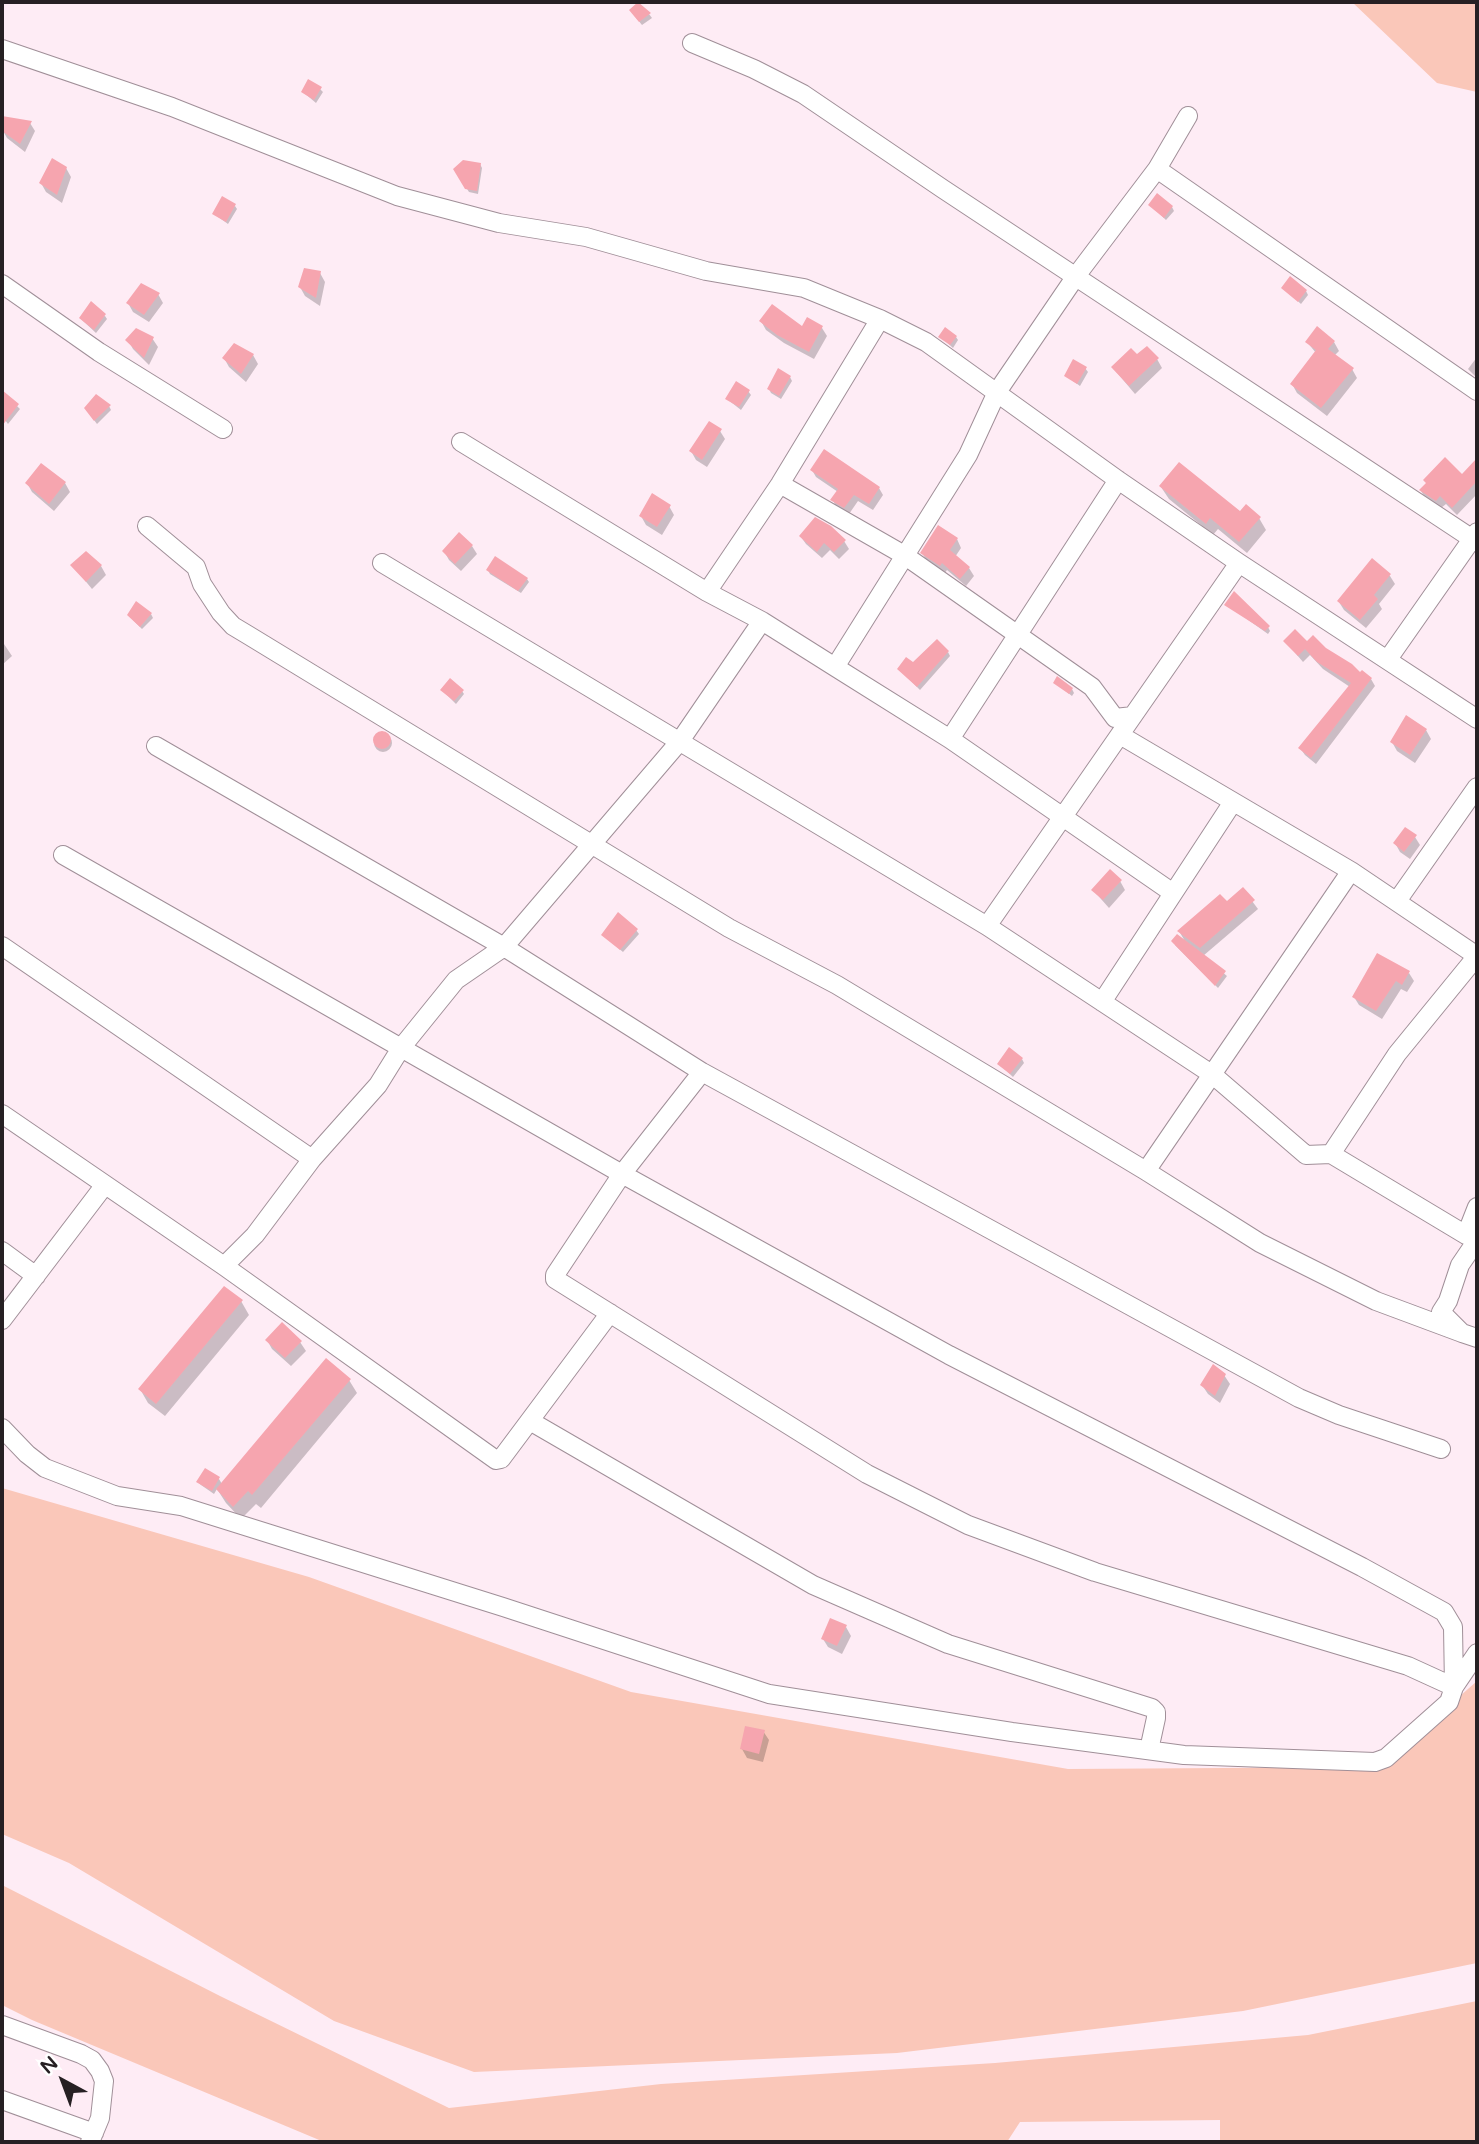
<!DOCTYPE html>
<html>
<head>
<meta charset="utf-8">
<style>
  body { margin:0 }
  #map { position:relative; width:1479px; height:2144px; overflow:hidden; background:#feecf5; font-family:"Varela Round",sans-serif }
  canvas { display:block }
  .frame { position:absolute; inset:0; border:4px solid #262023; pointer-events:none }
  .north { position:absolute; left:28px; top:2046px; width:70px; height:70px; -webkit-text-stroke:5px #fff; paint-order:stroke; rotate:319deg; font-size:19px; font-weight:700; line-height:28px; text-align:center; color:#262023 }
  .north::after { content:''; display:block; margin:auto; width:24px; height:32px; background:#262023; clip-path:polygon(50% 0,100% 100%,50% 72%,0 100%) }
</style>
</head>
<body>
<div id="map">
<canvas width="1479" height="2144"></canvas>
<div class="frame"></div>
<div class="north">N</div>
</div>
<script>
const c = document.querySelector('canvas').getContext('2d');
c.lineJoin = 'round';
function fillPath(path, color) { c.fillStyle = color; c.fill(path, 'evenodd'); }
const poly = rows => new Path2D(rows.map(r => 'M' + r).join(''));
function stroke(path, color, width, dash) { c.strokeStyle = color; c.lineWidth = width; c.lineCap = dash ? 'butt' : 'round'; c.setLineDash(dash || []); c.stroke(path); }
fillPath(poly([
  [1352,2,1477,2,1477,92,1437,83],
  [2,1488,309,1577,631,1692,1068,1769,1380,1767,1477,1681,1477,1963,1243,2011,897,2053,474,2072,334,2021,69,1863,2,1834],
  [2,1885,220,1996,449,2108,661,2084,995,2063,1308,2035,1477,2001,1477,2142,1220,2142,1220,2120,1020,2122,1007,2142,324,2142,32,2020,2,2005]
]), '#fac7b9');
fillPath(poly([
  [633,14,649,14,652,18,642,25],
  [320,89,323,92,316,103,303,92],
  [5,119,30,123,35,131,25,152,7,138,2,129],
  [480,164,482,168,478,194,469,192,455,170],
  [66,168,71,177,62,203,46,192,41,183],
  [1150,205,1172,207,1174,211,1166,220],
  [235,206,237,209,228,224,214,214],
  [320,273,325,282,320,306,305,296,300,287],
  [1283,288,1306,291,1308,295,1301,304],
  [158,294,163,303,149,322,133,312,128,303],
  [105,316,107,319,96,333,81,319],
  [761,321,803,329,822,328,827,336,814,359,784,343,766,330],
  [941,337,956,337,958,340,953,348],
  [152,338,158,347,149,365,133,349,128,340],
  [1307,342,1334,342,1339,351,1334,356,1352,369,1357,378,1327,416,1297,393,1292,384,1316,353],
  [253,355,258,364,246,382,229,367,224,358],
  [1137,357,1157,359,1162,368,1135,394,1113,368],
  [1477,357,1477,378,1468,369],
  [1085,368,1088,372,1080,386,1066,376],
  [790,377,792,381,781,399,771,393,769,389],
  [748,391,751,395,741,410,727,399],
  [6,395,20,409,8,424,2,416,2,400],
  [109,406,111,410,97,424,88,412],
  [720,431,725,439,707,467,696,460,691,451],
  [812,470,879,488,883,495,873,510,858,501,849,514,836,507,833,500,838,492,816,477],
  [1468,470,1477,479,1477,494,1457,515,1446,504,1441,508,1426,499,1421,491,1462,476],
  [27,483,65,483,70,492,54,511,32,492],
  [1161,487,1240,514,1259,518,1266,530,1247,553,1218,529,1213,535,1169,499],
  [669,506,674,515,662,535,646,525,641,516],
  [801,537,844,541,849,549,839,559,830,550,822,558,806,544],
  [957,539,961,548,955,557,969,568,974,576,966,586,947,570,945,573,927,561,922,553],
  [472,546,477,554,461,571,449,560,444,551],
  [1372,561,1390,576,1395,584,1379,604,1382,609,1366,628,1344,610,1339,602],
  [73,566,101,566,106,575,92,589],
  [488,570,527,579,529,582,521,593,490,574],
  [1230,607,1268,627,1270,631,1268,634],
  [151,614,153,618,142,629,132,619],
  [2,641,12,656,2,665],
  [1285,641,1307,644,1360,675,1371,679,1375,686,1316,764,1305,755,1300,748,1350,687,1323,669,1310,655,1303,662],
  [948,652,950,656,920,690,899,669],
  [1055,683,1072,689,1074,693,1072,696],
  [442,690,462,691,464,694,456,704],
  [1426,730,1431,739,1415,763,1397,751,1392,742],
  '374 743a9 9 0 1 1 18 0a9 9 0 1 1-18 0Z',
  [1415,837,1420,845,1410,859,1400,852,1395,843],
  [1120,881,1125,890,1109,908,1093,890],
  [1243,889,1258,909,1203,956,1227,976,1218,988,1175,945,1186,943,1179,931,1226,904],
  [636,930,639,934,623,952,606,938],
  [1409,973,1414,981,1407,992,1401,989,1382,1019,1359,1005,1354,997],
  [1022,1059,1024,1063,1013,1077,999,1064],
  [241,1301,249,1315,165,1416,148,1403,140,1389],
  [267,1340,300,1342,306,1351,291,1366,272,1349],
  [1224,1375,1230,1384,1220,1403,1208,1394,1202,1385],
  [349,1380,357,1393,261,1508,256,1504,241,1519,226,1503,217,1489,214,1494,201,1485,198,1482,206,1470,219,1479,222,1484],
  [846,1627,851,1636,842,1654,828,1647,823,1639],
  [763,1731,769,1740,763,1762,747,1758,742,1749]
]), '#0003');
fillPath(poly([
  [638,2,651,13,639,22,629,10],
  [308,79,322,87,314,100,301,92],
  [2,116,32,121,20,144,2,131],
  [52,158,67,167,57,195,39,183],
  [463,160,481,163,477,191,465,189,453,169],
  [1157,193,1173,206,1164,218,1148,205],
  [222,196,236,204,226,222,212,214],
  [304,268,321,271,316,298,298,287],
  [1290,276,1307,290,1298,302,1281,288],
  [141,283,160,293,144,315,126,303],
  [91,301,106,314,94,330,79,318],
  [772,304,802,326,807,317,823,326,809,352,777,335,759,321],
  [1317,326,1335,341,1328,349,1354,368,1321,408,1290,384,1316,350,1305,342],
  [945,327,957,336,950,345,938,337],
  [136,328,154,337,144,358,125,340],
  [234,343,254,354,241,374,222,358],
  [1147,346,1159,358,1129,386,1111,367,1131,348,1137,354],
  [1073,359,1087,367,1077,384,1064,376],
  [778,368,791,376,779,396,767,389],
  [736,381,750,390,739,407,725,399],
  [2,390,19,404,2,426],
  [96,394,111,405,94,421,84,408],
  [709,421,722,429,702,460,689,451],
  [824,449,880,487,869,504,854,495,844,508,830,500,838,489,810,470],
  [1445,457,1462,474,1477,458,1477,481,1452,508,1440,496,1436,501,1419,490,1426,483,1423,480],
  [1179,462,1240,511,1246,504,1261,517,1239,542,1210,518,1206,524,1159,486],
  [41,463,66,482,49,504,25,483],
  [652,493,671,505,657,527,639,516],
  [815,517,831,526,846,540,834,552,824,543,817,552,799,536],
  [938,525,958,538,950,550,970,567,960,579,942,563,940,566,920,553],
  [459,532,473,545,455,564,442,551],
  [86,551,102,565,86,582,70,565],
  [495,556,528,578,518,591,486,570],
  [1372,558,1391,574,1374,595,1378,599,1360,620,1337,601],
  [1234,591,1270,626,1265,631,1224,605],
  [136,601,152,613,140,627,127,615],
  [1295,629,1307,641,1313,635,1326,648,1352,664,1360,672,1362,670,1372,678,1311,758,1298,748,1351,683,1317,662,1305,649,1298,656,1283,641],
  [937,639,949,651,917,687,897,669,906,657,913,662],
  [1057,676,1073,688,1069,694,1053,683],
  [450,678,464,690,454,701,440,690],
  [1406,715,1427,729,1410,755,1390,742],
  '373 740a9 9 0 1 1 18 0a9 9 0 1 1-18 0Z',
  [1405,827,1417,835,1404,852,1393,843],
  [1110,869,1122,880,1103,900,1091,890],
  [1243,887,1255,900,1200,948,1177,931,1220,894,1227,901],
  [618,912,638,929,620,950,601,935],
  [1177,934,1226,971,1215,986,1171,941],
  [1377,953,1410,971,1402,985,1396,981,1376,1011,1352,997],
  [1009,1047,1023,1058,1010,1074,997,1064],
  [224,1286,243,1300,156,1404,138,1389],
  [282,1322,302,1341,285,1358,265,1340],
  [326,1358,351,1379,252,1495,248,1491,233,1507,216,1489],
  [1213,1364,1226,1374,1215,1396,1200,1385],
  [205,1468,220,1477,212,1491,196,1482],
  [830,1618,847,1625,837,1646,821,1639],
  [745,1726,765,1730,759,1754,740,1749]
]), '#f6a5af');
const minor = poly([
  [692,43,754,69,803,94,943,189,1477,542],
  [2,49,172,107,397,196,499,223,586,237,706,271,804,288,880,319,926,342,1118,480,1239,563,1477,719],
  [1157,169,1477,391],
  [2,284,99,352,223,429],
  [461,442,707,592,762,621,835,667,950,739,1173,893],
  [780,484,904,555,1092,687,1115,718,1133,716],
  [147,526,196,567,202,584,221,613,233,626,248,635,729,928,837,985,1146,1171,1260,1243,1376,1301,1462,1333],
  [382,563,987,926,1213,1075,1306,1155,1331,1154,1466,1235],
  [707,592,780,484,880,319],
  [1388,659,1477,532],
  [835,667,968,455,997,392,1076,276,1157,169,1188,116],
  [1120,735,1351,871,1477,956,1397,1054,1331,1154],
  [950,739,1118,480],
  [156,746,504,947,702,1072,1299,1398,1339,1415,1441,1449],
  [63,855,622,1174,949,1355,1362,1567,1444,1612,1453,1627,1454,1687,1408,1666,1095,1572,968,1525,867,1474,555,1279,555,1275,622,1174,702,1072],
  [1397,901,1477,787],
  [987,926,1239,563],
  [2,946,312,1159],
  [1102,1002,1233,802],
  [2,1114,224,1266,496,1460,501,1459,610,1313],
  [1146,1171,1351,871],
  [1476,1240,1466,1235,1477,1207],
  [1477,1240,1460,1265,1448,1301,1441,1312,1462,1333,1477,1338],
  [2,1251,36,1276],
  [224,1266,255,1235,312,1159,378,1085,401,1048,456,980,504,947,680,741,762,621],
  [2,1320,104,1186],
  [530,1421,813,1585,948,1644,1152,1708,1156,1712,1156,1718,1149,1750],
  [2,1428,27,1454,45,1468,117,1496,181,1506,503,1607,769,1694,1012,1732,1184,1755,1375,1762,1386,1758,1449,1702,1454,1687,1477,1653],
  [2,2025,81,2054,92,2060,100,2071,104,2081,100,2118,90,2142],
  [2,2100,94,2133]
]);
stroke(minor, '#a08f98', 20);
stroke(minor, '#fff', 18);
</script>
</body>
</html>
